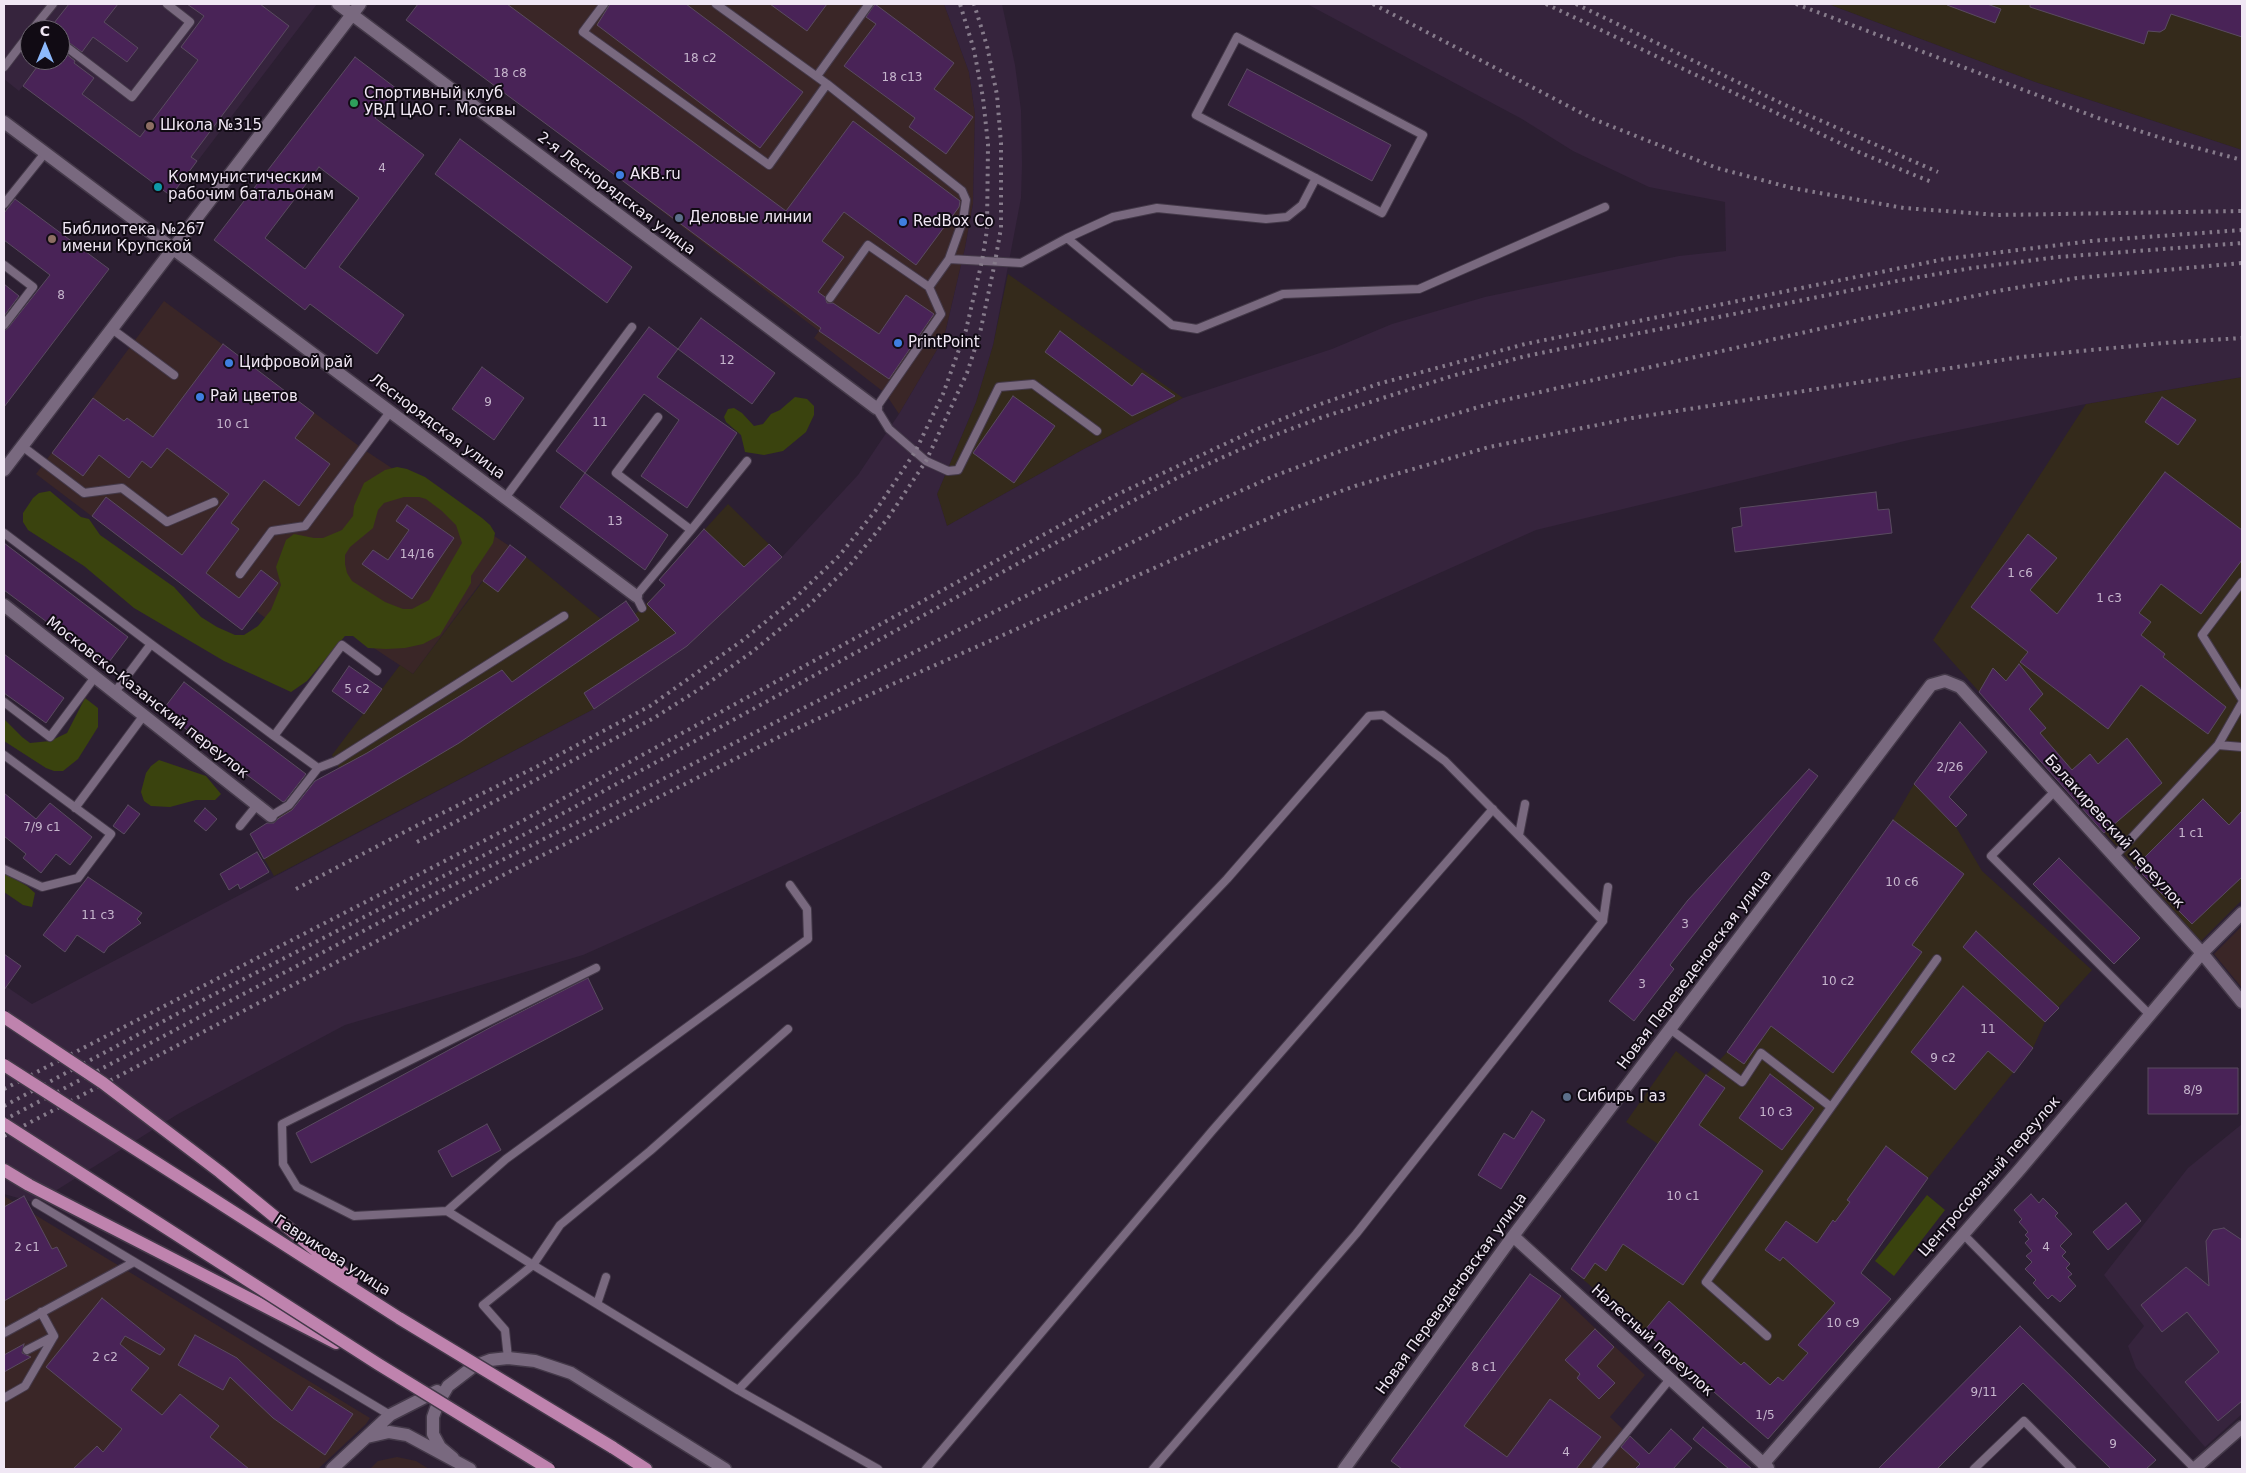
<!DOCTYPE html>
<html>
<head>
<meta charset="utf-8">
<style>
  body { margin:0 }
  #map { position:relative; width:2246px; height:1473px; overflow:hidden; background:#2c1f32; font-family:"DejaVu Sans",sans-serif }
  canvas { display:block }
  .frame { position:absolute; inset:0; border:5px solid #f0e7f4; pointer-events:none }
  .north { position:absolute; left:20px; top:20px; width:50px; height:50px; box-sizing:border-box; background:#110b14; border:1px solid #6a636e; border-radius:50%; rotate:0deg; font-size:14px; font-weight:700; line-height:20px; text-align:center; color:#f0e7f4 }
  .north::after { content:''; display:block; margin:auto; width:18px; height:22px; background:#8cb9fc; clip-path:polygon(50% 0,100% 100%,50% 72%,0 100%) }
</style>
</head>
<body>
<div id="map">
<canvas width="2246" height="1473"></canvas>
<div class="frame"></div>
<div class="north">С</div>
</div>
<script>
const c = document.querySelector('canvas').getContext('2d');
c.lineJoin = 'round';
function fillPath(path, color) { c.fillStyle = color; c.fill(path, 'evenodd'); }
const poly = rows => new Path2D(rows.map(r => 'M' + r).join(''));
function stroke(path, color, width, dash) { c.strokeStyle = color; c.lineWidth = width; c.lineCap = dash ? 'butt' : 'round'; c.setLineDash(dash || []); c.stroke(path); }
function drawText(font, color, halo, rows, align = 'center') {
  c.font = font + ' "DejaVu Sans",sans-serif'; c.lineWidth = 4; c.setLineDash([]); c.textBaseline = 'middle'; c.strokeStyle = halo; c.fillStyle = color; for (const [text, x, y, turn = 0] of rows) {
    c.save(); c.translate(x, y); c.rotate((+turn || 0) * Math.PI / 180); c.textAlign = isNaN(turn) ? turn : align; if (halo) c.strokeText(text, 0, 0); c.fillText(text, 0, 0); c.restore();
  }
}
fillPath(poly([
  [418,4,944,4,969,72,975,114,973,204,965,248,944,338,899,414,885,393,814,338,819,331,617,177,406,20],
  [164,301,363,449,526,557,498,592,482,581,413,674,306,603,286,633,256,611,242,630,36,474],
  [2242,926,2242,988,2214,954],
  [4,1196,370,1418,366,1424,318,1469,4,1469],
  [1530,1274,1561,1296,1645,1375,1610,1417,1635,1441,1626,1451,1639,1464,1634,1469,1446,1469,1407,1440],
  [397,1457,416,1461,429,1469,370,1469,378,1461]
]), '#3a2627');
fillPath(poly([
  [1828,4,2242,4,2242,150,2035,82],
  [1008,274,1183,398,1084,449,947,526,937,494,976,402,993,345],
  [2242,377,2242,900,2201,941,1933,640,2086,404],
  [728,504,782,557,687,646,594,709,274,876,250,834,319,792,315,782,339,768,332,755,400,665,413,674,483,581,498,592,526,557,601,619,626,601,635,614,668,583,662,576],
  [1914,784,1956,827,1982,871,2092,970,2045,1022,2033,1048,1928,1178,1861,1273,1891,1299,1768,1439,1571,1269,1658,1144,1626,1122,1676,1051,1706,1075,1727,1052,1893,820]
]), '#342a1b');
fillPath(poly([
  [4,4,317,4,171,196,23,86,19,91,4,79],
  [30,30,60,30,60,60,30,60],
  [944,4,1002,4,1015,65,1021,110,1022,164,1021,198,993,345,976,402,937,494,947,526,1084,449,1183,398,1332,349,1392,324,1485,297,1679,256,1726,251,1725,202,1649,187,1573,151,1522,119,1307,4,1828,4,2035,82,2242,150,2242,377,2086,404,1909,440,1536,530,583,955,345,1025,178,1114,36,1203,4,1194,4,985,32,1004,594,709,687,646,782,557,858,475,899,414,944,338,965,248,973,204,975,114,969,72],
  [2242,1124,2242,1414,2205,1447,2136,1368,2128,1346,2144,1326,2104,1275,2188,1168]
]), '#36243d');
fillPath(poly([
  [795,397,807,399,814,406,814,415,806,432,783,451,764,455,745,452,741,435,726,422,724,417,728,409,734,408,742,413,754,426,763,424,771,414,780,410],
  [397,467,407,469,425,477,482,518,490,525,495,533,493,543,471,576,471,583,440,635,423,644,405,648,386,649,368,648,353,636,345,636,307,681,291,692,224,661,134,608,84,566,28,530,23,522,23,513,33,498,39,493,50,491,81,517,89,519,100,535,174,587,201,617,217,627,235,635,244,635,258,626,271,610,281,585,276,567,286,540,294,534,314,538,323,538,342,530,353,516,354,506,364,483,385,470],
  [404,497,419,497,426,499,442,511,456,525,462,543,429,600,412,609,403,609,385,602,352,581,347,573,345,564,345,555,350,547,373,528,378,510,384,503],
  [85,698,98,708,98,727,78,759,63,771,54,771,46,768,4,741,4,719,22,737,30,743,50,741,67,733],
  [159,760,206,776,221,794,215,800,196,800,170,807,151,806,144,801,141,792,146,773,151,766],
  [4,873,27,886,35,893,32,907,23,905,4,892],
  [1927,1195,1945,1210,1894,1276,1875,1261]
]), '#3a430e');
const building = poly([
  [69,4,118,4,104,22,138,48,127,62,93,37,82,52,60,36,60,27,54,23,69,4],
  [187,4,260,4,289,26,191,157,197,161,171,196,23,86,42,60,60,60,60,49,75,61,74,63,94,78,82,94,140,137,198,60,181,47,204,16,187,4],
  [418,4,507,4,786,211,853,121,960,201,959,207,916,265,844,212,822,241,844,257,818,292,825,297,827,303,833,303,879,334,906,295,934,314,889,379,819,331,821,328,406,20,418,4],
  [610,4,686,4,803,92,760,148,597,25,610,4],
  [770,4,827,4,807,31,770,4],
  [875,4,954,63,934,89,973,117,946,154,909,127,915,118,844,66,876,24,866,17,875,4],
  [1947,4,1987,4,2001,9,1995,23,1947,5,1947,4],
  [2030,4,2242,4,2242,37,2171,14,2165,29,2160,32,2148,31,2144,44,2030,7,2030,4],
  [355,57,397,89,375,118,424,155,339,267,404,315,377,354,310,304,305,310,214,240,355,57],
  [319,167,359,198,305,269,265,238,319,167],
  [1247,69,1391,145,1372,181,1228,105,1247,69],
  [460,139,632,267,607,303,435,174,460,139],
  [15,199,109,269,4,407,4,331,8,328,50,275,4,240,4,213,15,199],
  [4,284,19,296,4,316,4,284],
  [701,318,775,373,752,404,678,349,701,318],
  [649,327,678,349,657,377,737,433,687,508,641,476,679,420,644,394,585,473,556,451,649,327],
  [1060,331,1132,386,1142,373,1175,396,1132,416,1045,352,1060,331],
  [223,344,314,413,295,438,330,464,299,506,264,480,231,523,239,529,206,573,239,598,261,570,278,583,242,630,92,516,106,497,182,555,229,494,167,448,151,468,142,461,129,478,99,455,83,476,52,453,93,398,124,421,127,418,153,437,223,344],
  [482,367,524,398,494,440,452,409,482,367],
  [1013,396,1055,426,1014,483,973,453,1013,396],
  [2162,397,2196,420,2178,445,2145,422,2162,397],
  [2165,472,2242,530,2242,560,2201,614,2161,584,2139,613,2151,622,2141,635,2165,654,2163,657,2226,707,2208,734,2141,685,2108,729,2020,662,2028,652,1971,607,2028,534,2057,558,2030,590,2057,614,2165,472],
  [585,473,668,535,645,570,560,507,585,473],
  [1876,492,1878,510,1889,509,1892,533,1735,552,1732,528,1742,526,1740,508,1876,492],
  [407,505,454,538,412,599,362,564,373,550,388,560,409,530,396,521,407,505],
  [704,529,744,567,769,544,782,557,687,646,594,709,584,693,676,633,647,604,665,585,659,580,704,529],
  [4,543,128,637,106,666,4,590,4,543],
  [510,545,526,557,498,592,483,581,510,545],
  [626,601,639,620,459,743,264,859,250,834,267,823,274,823,279,818,292,810,315,781,367,753,502,670,512,682,626,601],
  [4,654,64,698,46,723,4,693,4,654],
  [2019,664,2043,694,2029,709,2046,728,2040,733,2072,770,2090,754,2098,764,2127,738,2162,783,2104,833,1979,692,1993,668,2006,681,2019,664],
  [349,666,382,689,364,714,332,691,349,666],
  [184,682,306,774,285,801,283,802,162,711,184,682],
  [1960,722,1987,752,1949,797,1967,815,1956,827,1914,784,1960,722],
  [1809,769,1818,776,1670,965,1674,969,1634,1021,1609,1001,1688,900,1809,769],
  [4,793,36,819,50,803,92,837,70,865,56,854,41,873,23,858,26,854,4,836,4,793],
  [2203,799,2229,825,2242,811,2242,877,2192,924,2135,867,2203,799],
  [128,805,140,814,124,834,113,826,128,805],
  [205,808,217,819,206,831,194,821,205,808],
  [1893,820,1964,874,1912,945,1922,952,1833,1073,1771,1026,1744,1064,1727,1052,1893,820],
  [257,852,269,872,240,889,238,884,229,890,220,874,257,852],
  [2059,858,2140,938,2114,964,2033,884,2059,858],
  [88,877,142,913,137,919,141,923,108,947,104,953,77,935,65,952,43,935,88,877],
  [1976,931,2059,1008,2045,1022,1963,947,1976,931],
  [4,954,21,966,4,990,4,954],
  [588,978,603,1009,311,1163,296,1133,493,1026,588,978],
  [1963,986,2033,1048,2014,1073,1988,1051,1955,1090,1911,1052,1963,986],
  [2148,1068,2238,1068,2238,1114,2148,1114,2148,1068],
  [1770,1074,1814,1108,1782,1150,1739,1118,1770,1074],
  [1706,1075,1725,1088,1699,1125,1763,1171,1683,1285,1623,1244,1606,1271,1595,1263,1584,1279,1571,1269,1706,1075],
  [1532,1111,1545,1120,1501,1189,1478,1175,1504,1133,1514,1139,1532,1111],
  [487,1124,501,1150,452,1177,438,1151,487,1124],
  [1886,1146,1928,1178,1861,1273,1891,1299,1768,1439,1644,1331,1669,1301,1741,1365,1744,1362,1770,1385,1778,1377,1783,1381,1808,1353,1798,1345,1835,1303,1783,1257,1780,1261,1765,1250,1786,1221,1817,1243,1833,1220,1835,1222,1850,1202,1847,1200,1886,1146],
  [2031,1194,2039,1203,2043,1198,2058,1213,2055,1216,2072,1234,2060,1246,2066,1252,2062,1256,2070,1264,2066,1268,2072,1274,2068,1277,2076,1286,2060,1302,2052,1295,2048,1299,2033,1283,2036,1280,2025,1269,2032,1262,2026,1256,2032,1251,2025,1243,2029,1239,2025,1235,2028,1232,2019,1222,2022,1219,2014,1210,2031,1194],
  [24,1196,52,1249,57,1247,67,1266,4,1301,4,1207,24,1196],
  [2126,1203,2141,1221,2108,1250,2093,1232,2126,1203],
  [2224,1228,2242,1240,2242,1401,2218,1421,2185,1382,2219,1352,2187,1312,2162,1332,2141,1305,2186,1267,2209,1286,2206,1241,2213,1230,2224,1228],
  [1530,1274,1561,1296,1464,1426,1507,1457,1550,1399,1601,1437,1576,1469,1402,1469,1391,1461,1530,1274],
  [102,1298,165,1349,160,1355,125,1336,120,1344,149,1368,131,1390,162,1415,180,1394,219,1426,210,1437,249,1469,73,1469,97,1446,103,1452,122,1429,46,1367,102,1298],
  [2020,1326,2156,1460,2146,1469,2111,1469,2023,1383,1937,1469,1878,1469,2020,1326],
  [1595,1329,1614,1347,1597,1366,1615,1383,1599,1399,1577,1378,1580,1374,1565,1360,1595,1329],
  [195,1335,237,1358,292,1411,309,1386,353,1414,325,1455,273,1418,230,1377,223,1390,178,1365,195,1335],
  [24,1344,22,1353,31,1357,4,1372,4,1355,24,1344],
  [1703,1427,1752,1469,1729,1469,1693,1439,1703,1427],
  [1671,1429,1692,1448,1673,1469,1635,1469,1640,1464,1621,1447,1630,1436,1649,1454,1671,1429]
]);
fillPath(building, '#492357');
stroke(building, '#5a4b60', 1);
const service = poly([
  [604,4,583,32,769,165,827,84,716,4],
  [32,30,53,4],
  [1237,37,1423,135,1382,213,1196,115,1237,37],
  [60,42,132,97,190,22,167,4],
  [4,67,30,33],
  [817,76,869,4],
  [827,84,962,191,966,200,963,220,949,259,929,287,941,314,876,408,889,429,926,461,948,471,958,470,999,387,1033,384,1097,431],
  [4,204,45,153],
  [1067,238,1113,217,1157,208,1266,219,1287,217,1302,205,1316,178],
  [949,259,1021,263,1067,238,1172,325,1197,329,1283,294,1419,289,1605,207],
  [4,265,33,287,4,325],
  [830,298,868,245,929,287],
  [112,329,174,375],
  [22,446,84,493,122,488,167,522,214,502],
  [505,498,632,327],
  [691,530,747,461],
  [4,533,151,644,115,692],
  [240,574,272,531,305,526,390,412],
  [2242,582,2202,635,2242,699],
  [642,608,636,596,691,530,616,473,658,417],
  [151,644,274,736,342,645,377,671],
  [4,702,50,737,95,677],
  [274,736,318,768],
  [2218,745,2242,703],
  [4,755,111,834,78,878,42,887,4,869],
  [2055,791,1991,856,2150,1015],
  [75,808,144,715],
  [271,816,289,805,318,768,336,761,564,616],
  [240,826,257,805],
  [1519,835,1525,804],
  [2114,857,2218,745,2242,747],
  [1603,921,1608,887],
  [596,968,282,1124,283,1164,297,1187,354,1216,447,1211,533,1265,560,1225,650,1151,788,1029],
  [1670,1029,1742,1082,1761,1053,1831,1107],
  [36,1203,390,1415],
  [447,1211,506,1159,808,939,807,909,790,885],
  [1963,1234,2195,1469],
  [597,1304,606,1277],
  [4,1333,134,1262],
  [1767,1336,1706,1282,1937,959],
  [27,1350,54,1336],
  [508,1358,505,1330,483,1305,533,1265,738,1390,878,1469],
  [738,1390,1227,879,1369,716,1383,715,1445,761,1603,921,1356,1234,1153,1469],
  [4,1398,25,1386,54,1336,41,1312],
  [926,1469,1212,1131,1493,809],
  [1596,1469,1670,1379],
  [1974,1469,2024,1421,2072,1469]
]);
const minor = poly([
  [338,4,876,408],
  [4,122,636,596],
  [4,470,360,4],
  [4,605,271,816],
  [1513,1236,1768,1468],
  [1763,1464,2021,1168,2202,953,2242,913],
  [1344,1469,1513,1236,1931,685,1945,681,1960,687,2202,953,2242,1002]
]);
const tertiary = poly([
  [367,1437,389,1432,407,1435,470,1469],
  [453,1458,440,1447,433,1434,433,1417,438,1403,448,1386,474,1366,490,1360,508,1358,535,1361,571,1373,725,1469],
  [332,1469,390,1415,437,1391],
  [2194,1469,2242,1427]
]);
const primary = poly([
  [4,1170,29,1185,336,1343],
  [612,1447,646,1469]
]);
stroke(service, '#443949', 10);
stroke(minor, '#443949', 15);
stroke(tertiary, '#443949', 15);
stroke(primary, '#443949', 15);
stroke(service, '#79697f', 8);
stroke(minor, '#79697f', 12);
stroke(tertiary, '#79697f', 12);
stroke(primary, '#bf83ae', 12);
stroke(poly([
  [1373,4,1593,119,1717,168,1792,188,1904,208,1998,215,2242,211],
  [1546,4,1863,154,1934,183],
  [1576,4,1785,105,1938,172],
  [1796,4,2098,118,2171,141,2242,160],
  [417,842,654,718,701,688,752,652,808,606,849,566,888,518,926,461,967,373,980,333,995,262,1001,228,1001,143,997,95,987,46,974,4],
  [296,889,412,828,536,767,650,706,743,640,795,598,839,556,876,510,915,452,943,394,966,330,982,261,987,230,988,144,983,98,974,50,960,4],
  [4,1089,522,821,1116,495,1255,430,1315,406,1378,384,1525,344,1945,259,2091,241,2242,230],
  [4,1106,205,999,529,832,1121,507,1179,477,1259,441,1320,418,1452,376,1526,356,1902,280,1972,268,2058,257,2242,243],
  [4,1120,407,908,1115,551,1189,514,1274,476,1338,452,1403,429,1496,402,1859,320,2003,290,2077,278,2242,263],
  [4,1136,509,872,785,734,895,683,1179,557,1286,511,1355,486,1489,447,1632,418,2021,357,2163,343,2242,338]
]), '#867b8b', 4, [2.5, 5]);
const primaryBridge = poly([
  [4,1017,103,1083,220,1172,352,1280],
  [4,1065,399,1318,612,1447],
  [4,1124,378,1364,549,1469]
]);
stroke(primaryBridge, '#443949', 15, []);
stroke(primaryBridge, '#bf83ae', 12);
for (const [x, y, r, color] of [
  [354,103,5,"#2e9e5b"],
  [150,126,5,"#8d6e63"],
  [620,175,5,"#3f7fe0"],
  [158,187,5,"#0f9aa8"],
  [679,218,5,"#5c6f8a"],
  [903,222,5,"#3f7fe0"],
  [52,239,5,"#8d6e63"],
  [898,343,5,"#3f7fe0"],
  [229,363,5,"#3f7fe0"],
  [200,397,5,"#3f7fe0"],
  [1567,1097,5,"#5c6f8a"]
]) { const dot = new Path2D(); dot.arc(x, y, r, 0, 2 * Math.PI); c.fillStyle = color; c.fill(dot); stroke(dot, '#110b14', 2); }
drawText('12px', '#c6b6cd', null, [
  ["18 с2",700,59],
  ["18 с8",510,74],
  ["18 с13",902,78],
  ["4",382,169],
  ["8",61,296],
  ["12",727,361],
  ["9",488,403],
  ["11",600,423],
  ["10 с1",233,425],
  ["13",615,522],
  ["14/16",417,555],
  ["1 с6",2020,574],
  ["1 с3",2109,599],
  ["5 с2",357,690],
  ["2/26",1950,768],
  ["7/9 с1",42,828],
  ["1 с1",2191,834],
  ["10 с6",1902,883],
  ["11 с3",98,916],
  ["3",1685,925],
  ["10 с2",1838,982],
  ["3",1642,985],
  ["11",1988,1030],
  ["9 с2",1943,1059],
  ["8/9",2193,1091],
  ["10 с3",1776,1113],
  ["10 с1",1683,1197],
  ["2 с1",27,1248],
  ["4",2046,1248],
  ["10 с9",1843,1324],
  ["2 с2",105,1358],
  ["8 с1",1484,1368],
  ["9/11",1984,1393],
  ["1/5",1765,1416],
  ["9",2113,1445],
  ["4",1566,1453]
]);
drawText('15px', '#f0e7f4', '#110b14', [
  ["Спортивный клуб",364,94],
  ["УВД ЦАО г. Москвы",364,111],
  ["Школа №315",160,126],
  ["AKB.ru",630,175],
  ["Коммунистическим",168,178],
  ["рабочим батальонам",168,195],
  ["Деловые линии",689,218],
  ["RedBox Co",913,222],
  ["Библиотека №267",62,230],
  ["имени Крупской",62,247],
  ["PrintPoint",908,343],
  ["Цифровой рай",239,363],
  ["Рай цветов",210,397],
  ["Сибирь Газ",1577,1097]
], 'left');
drawText('15px', '#f0e7f4', '#110b14', [
  ["2-я Леснорядская улица",616,194,37],
  ["Леснорядская улица",437,427,37],
  ["Московско-Казанский переулок",147,698,38],
  ["Балакиревский переулок",2114,832,48],
  ["Новая Переведеновская улица",1695,970,-53],
  ["Центросоюзный переулок",1990,1177,-49],
  ["Гаврикова улица",332,1256,33],
  ["Новая Переведеновская улица",1452,1294,-54],
  ["Налесный переулок",1652,1341,42]
]);
</script>
</body>
</html>
